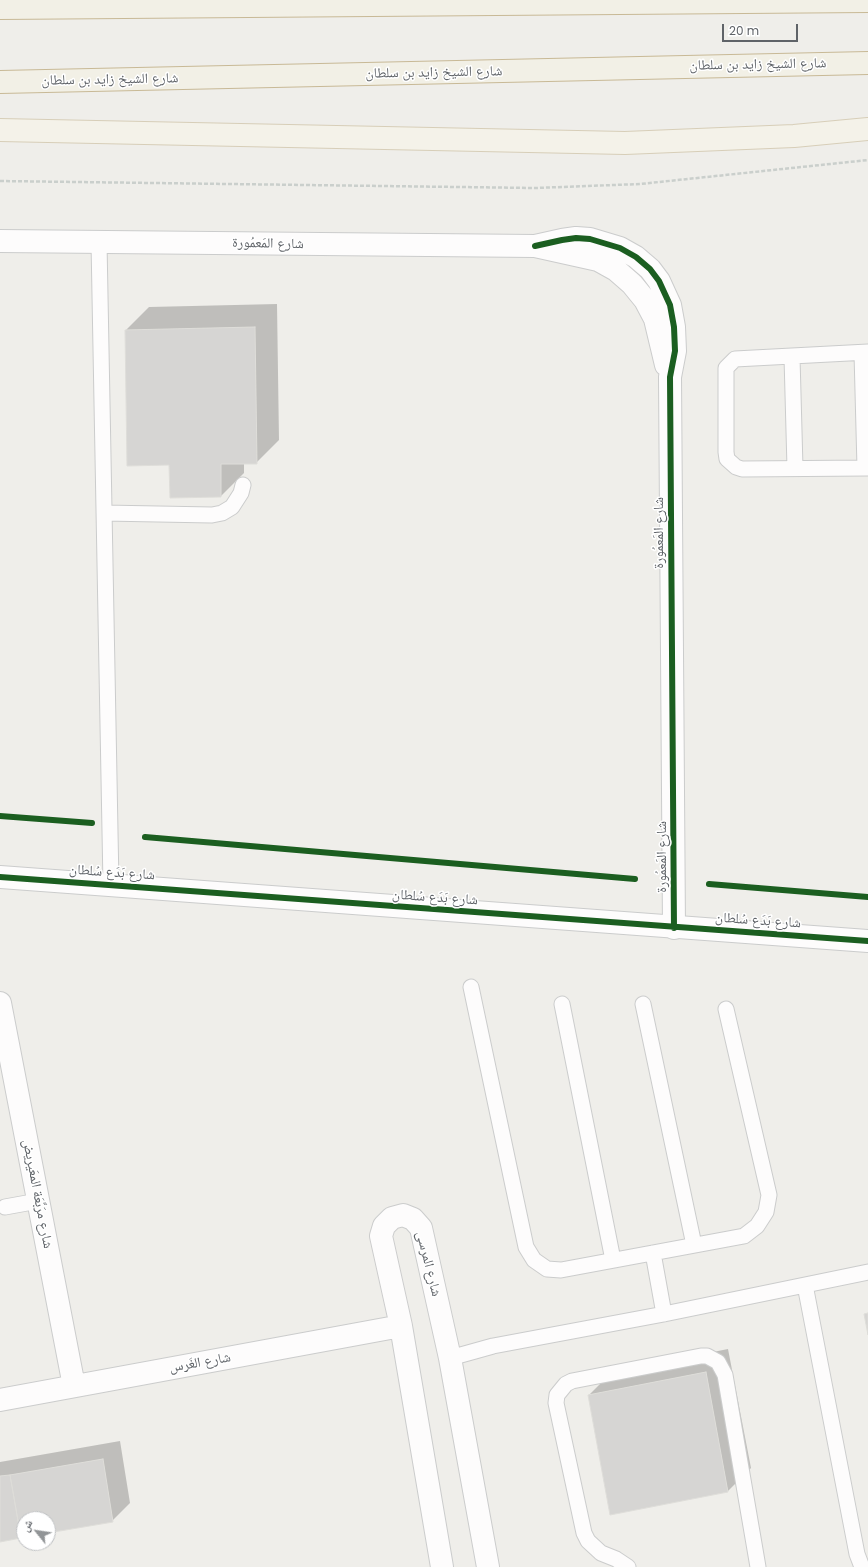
<!DOCTYPE html>
<html>
<head>
<meta charset="utf-8">
<style>
  body { margin:0 }
  #map { position:relative; width:868px; height:1567px; overflow:hidden; background:#efeeea; font-family:Poppins,"Noto Naskh Arabic",sans-serif }
  canvas { display:block }
  .north { position:absolute; left:16px; top:1511px; width:40px; height:40px; box-sizing:border-box; background:#fff; border:1px solid #bfc1c3; border-radius:50%; rotate:300deg; font-size:11px; font-weight:700; line-height:16px; text-align:center; color:#5f6368 }
  .north::after { content:''; display:block; margin:auto; width:14px; height:18px; background:#919496; clip-path:polygon(50% 0,100% 100%,50% 72%,0 100%) }
  .scale { position:absolute; left:722px; top:24px; width:76px; height:18px; box-sizing:border-box; border:2px solid #5f6368; border-top:0; padding-left:5px; font-size:12px; line-height:14px; white-space:nowrap; color:#5f6368; -webkit-text-stroke:3px #fff; paint-order:stroke }
</style>
</head>
<body>
<div id="map">
<canvas width="868" height="1567"></canvas>
<div class="north">ش</div>
<div class="scale">20 m</div>
</div>
<script>
const c = document.querySelector('canvas').getContext('2d');
c.lineJoin = 'round';
function fillPath(path, color) { c.fillStyle = color; c.fill(path, 'evenodd'); }
const poly = rows => new Path2D(rows.map(r => 'M' + r).join(''));
function stroke(path, color, width, dash) { c.strokeStyle = color; c.lineWidth = width; c.lineCap = dash ? 'butt' : 'round'; c.setLineDash(dash || []); c.stroke(path); }
function drawText(font, color, halo, rows, align = 'center') {
  c.font = font + ' Poppins,"Noto Naskh Arabic",sans-serif'; c.lineWidth = 3; c.setLineDash([]); c.textBaseline = 'middle'; c.strokeStyle = halo; c.fillStyle = color; for (const [text, x, y, turn = 0] of rows) {
    c.save(); c.translate(x, y); c.rotate((+turn || 0) * Math.PI / 180); c.textAlign = isNaN(turn) ? turn : align; if (halo) c.strokeText(text, 0, 0); c.fillText(text, 0, 0); c.restore();
  }
}
fillPath(poly([
  [277,304,279,440,256,463,244,463,244,473,221,496,171,497,170,463,126,330,149,307],
  [728,1349,751,1468,728,1491,611,1513,589,1395,612,1372],
  [120,1441,130,1503,112,1521,48,1532,48,1519,24,1519,24,1536,0,1541,0,1462]
]), '#0003');
const building = poly([
  [255,327,257,464,221,464,221,497,170,498,169,465,127,466,125,330,255,327],
  [868,1313,868,1335,864,1314,868,1313],
  [706,1372,728,1492,610,1515,588,1395,706,1372],
  [103,1459,113,1522,48,1533,48,1519,24,1519,24,1538,21,1538,10,1475,103,1459],
  [10,1475,21,1538,0,1542,0,1476,10,1475]
]);
fillPath(building, '#d6d5d3');
stroke(building, '#deddd9', 1);
const service = poly([
  [99,242,111,885],
  [868,352,735,359,726,368,726,452,727,459,736,467,742,469,868,468],
  [862,353,865,468],
  [792,357,795,468],
  [104,513,212,515,222,513,232,507,241,493,243,485],
  [471,987,526,1247,534,1260,547,1269,561,1270,744,1236,757,1226,766,1212,769,1195,726,1009],
  [562,1004,613,1260],
  [643,1004,694,1245],
  [5,1207,38,1201],
  [653,1253,664,1314],
  [805,1285,857,1554,862,1567],
  [450,1358,493,1346,664,1314,868,1272],
  [628,1567,616,1559,601,1553,588,1541,584,1533,556,1403,557,1395,566,1384,572,1381,701,1356,707,1356,718,1362,725,1375,758,1567]
]);
const minor = poly([
  [0,241,535,246,598,260,616,270,632,284,645,300,655,319,666,365],
  [535,246,562,240,576,238,590,239,620,248,636,257,650,269,659,281,670,305,674,327,675,351,670,377,674,928],
  [0,1003,74,1386],
  [0,1400,401,1326],
  [442,1567,401,1326,381,1236,384,1226,392,1218,403,1215,413,1219,421,1228,450,1358,488,1567]
]);
const tertiary = poly([
  [0,877,868,941]
]);
const primary = poly([
  [0,130,625,143,794,136,868,129]
]);
const trunk = poly([
  [0,8,868,1],
  [0,82,868,63]
]);
stroke(service, '#cbcccc', 17);
stroke(minor, '#cbcccc', 24);
stroke(tertiary, '#cbcccc', 24);
stroke(primary, '#d7ceb8', 24);
stroke(trunk, '#c8b996', 24);
stroke(poly([
  [0,181,535,188,640,184,868,160]
]), '#cacfcc', 2.5, [4, 2]);
stroke(service, '#fdfcfc', 15);
stroke(minor, '#fdfcfc', 22);
stroke(tertiary, '#fdfcfc', 22);
stroke(primary, '#f4f2e9', 22);
stroke(trunk, '#f2f0e6', 22);
stroke(poly([
  [535,246,562,240,576,238,590,239,620,248,636,257,650,269,659,281,670,305,674,327,675,351,670,377,674,928],
  [0,816,92,823],
  [145,837,635,879],
  [0,877,868,941],
  [709,884,868,897]
]), '#1b5e20', 6);
drawText('14px', '#5f6368', '#fff', [
  ["شارع الشيخ زايد بن سلطان",758,65,-1],
  ["شارع الشيخ زايد بن سلطان",434,73,-1],
  ["شارع الشيخ زايد بن سلطان",110,80,-1],
  ["شارع المَعمُورة",268,244,1],
  ["شارع المَعمُورة",659,533,-90],
  ["شارع المَعمُورة",662,857,-90],
  ["شارع بَدَع سُلطان",112,873,4],
  ["شارع بَدَع سُلطان",435,898,4],
  ["شارع بَدَع سُلطان",758,921,4],
  ["شارع مرَبَّعَة المعَيريض",37,1194,79],
  ["شارع المرسى",428,1264,76],
  ["شارع الغَرس",200,1363,-10]
]);
</script>
</body>
</html>
